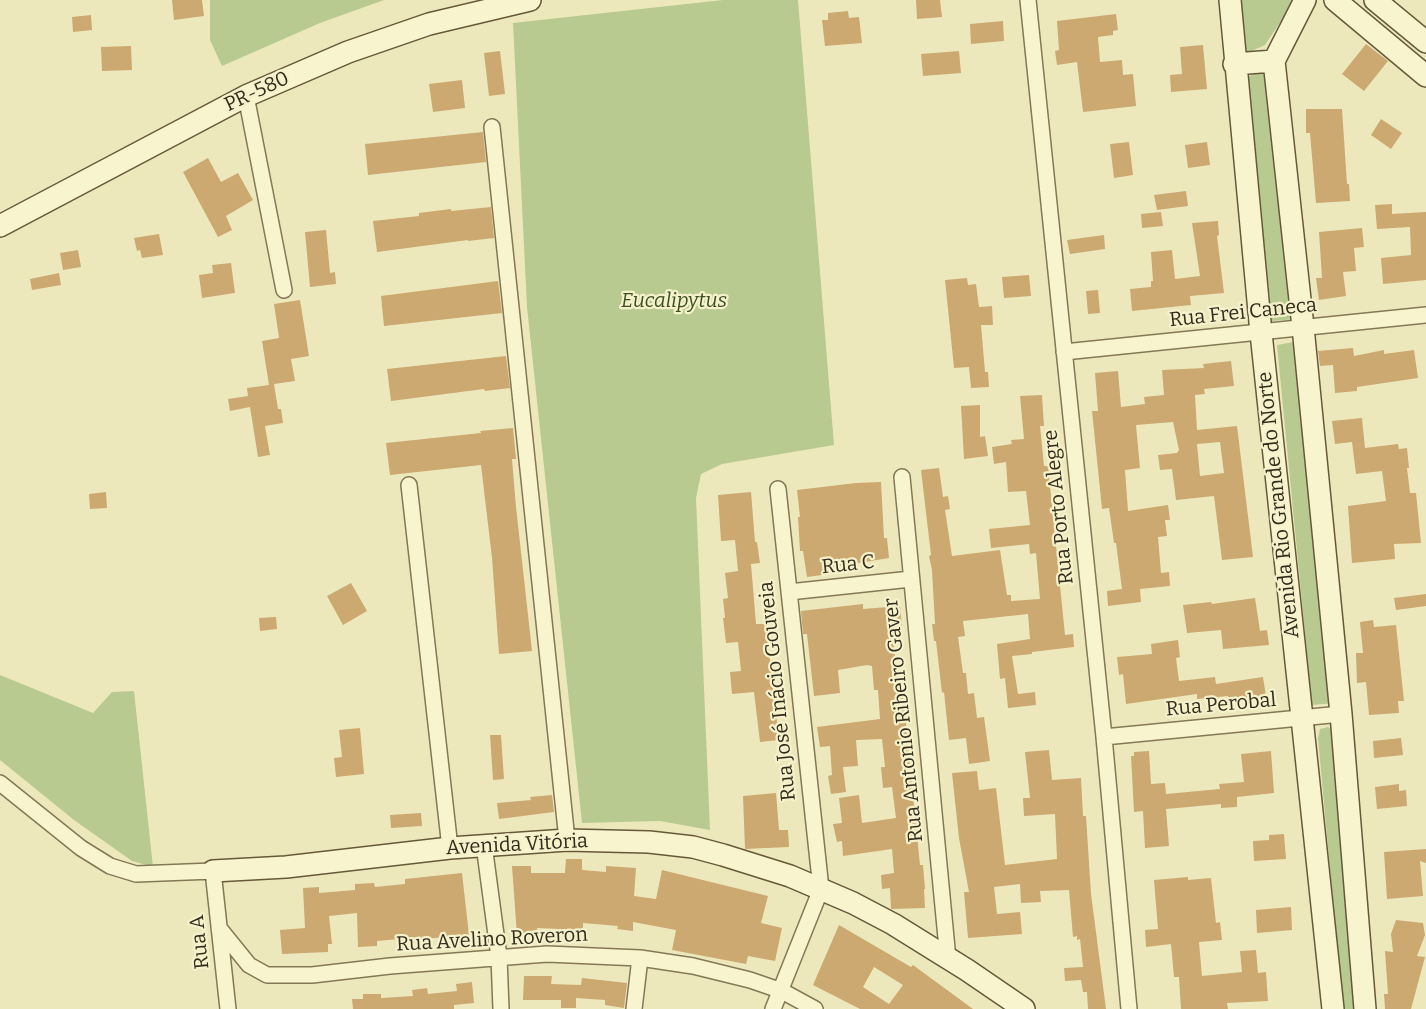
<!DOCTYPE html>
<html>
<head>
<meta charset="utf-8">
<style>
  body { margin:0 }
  canvas { display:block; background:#ede8bc }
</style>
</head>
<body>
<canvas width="1426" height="1009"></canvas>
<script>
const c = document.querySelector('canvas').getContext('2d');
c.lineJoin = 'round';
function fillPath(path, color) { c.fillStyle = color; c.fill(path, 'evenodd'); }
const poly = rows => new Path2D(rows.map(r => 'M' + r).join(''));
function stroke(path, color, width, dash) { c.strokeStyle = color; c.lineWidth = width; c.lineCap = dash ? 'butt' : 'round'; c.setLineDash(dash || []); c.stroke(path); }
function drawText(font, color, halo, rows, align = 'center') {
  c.font = font + ' Bitter,serif'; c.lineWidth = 4.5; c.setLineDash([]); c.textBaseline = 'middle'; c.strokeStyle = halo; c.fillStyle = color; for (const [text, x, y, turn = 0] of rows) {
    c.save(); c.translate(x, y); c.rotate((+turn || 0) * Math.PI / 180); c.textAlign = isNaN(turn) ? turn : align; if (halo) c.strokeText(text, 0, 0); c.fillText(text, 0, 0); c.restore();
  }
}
fillPath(poly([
  [210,0,384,0,320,23,222,66,210,40],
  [723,0,798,0,834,445,722,464,701,474,696,498,710,830,660,821,582,823,527,307,513,23],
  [1235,0,1295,0,1265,45,1249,52,1240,52],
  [1262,71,1268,75,1295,319,1272,321,1247,77],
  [1294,342,1335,703,1312,705,1277,345],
  [0,675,93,713,112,692,134,691,153,867,132,861,74,820,0,760],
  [1328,727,1336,732,1361,1009,1343,1009,1318,738,1320,729]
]), '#b8ca90');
fillPath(poly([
  [172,0,202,0,204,16,174,20],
  [916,0,940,0,942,17,917,19],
  [848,11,849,18,859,17,862,43,825,46,822,20,828,20,828,13],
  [1116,14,1118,30,1113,31,1113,35,1098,37,1100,62,1122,60,1123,75,1133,74,1136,106,1083,112,1077,62,1057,65,1055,51,1059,50,1057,21],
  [91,15,92,30,73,32,72,17],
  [1003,21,1004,41,971,44,970,24],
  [1366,44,1388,61,1364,91,1342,74],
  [1203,45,1207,89,1171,92,1170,75,1182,74,1180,47],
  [131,46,132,70,102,71,101,47],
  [500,51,505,94,489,96,484,53],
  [959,51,961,73,923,76,921,54],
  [462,80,465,108,433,112,429,84],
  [1306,109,1342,109,1347,184,1349,184,1350,201,1316,203,1310,133,1306,133],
  [1381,119,1402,133,1391,149,1371,135],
  [483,132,486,162,368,175,365,144],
  [1129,142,1133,175,1114,178,1110,144],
  [1207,142,1210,165,1188,168,1185,145],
  [208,158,221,182,238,173,253,200,226,216,232,230,218,237,183,172],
  [1186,191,1188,206,1157,210,1154,195],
  [1392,204,1392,214,1426,212,1426,280,1383,284,1381,258,1411,255,1410,227,1377,229,1375,205],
  [491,207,494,238,468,241,468,240,377,252,373,221,419,216,419,213,451,209,451,211],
  [1161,212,1163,226,1142,228,1141,214],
  [1218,221,1219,235,1217,236,1224,293,1190,296,1191,305,1132,311,1130,289,1151,287,1151,281,1153,281,1151,252,1172,250,1175,279,1200,276,1192,223],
  [1362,228,1364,247,1354,248,1356,271,1343,272,1346,296,1319,300,1316,278,1322,278,1319,232],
  [326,230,330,273,335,272,336,284,310,287,305,232],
  [159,234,163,255,142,258,140,250,137,251,134,238],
  [1104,235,1105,249,1070,254,1067,240],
  [78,250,81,267,63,270,60,253],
  [231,263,235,293,202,298,199,275,213,273,212,265],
  [59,273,61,285,32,290,30,279],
  [1029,275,1031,296,1004,298,1002,277],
  [967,278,968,285,976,284,979,307,992,306,993,325,981,325,985,372,988,372,989,387,971,388,969,367,954,368,945,280],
  [498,281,502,313,384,326,381,296],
  [1098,290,1100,313,1088,314,1086,291],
  [300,300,309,356,291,359,295,381,274,384,278,409,281,409,283,423,265,426,270,455,258,457,250,407,230,411,228,399,248,396,247,388,269,385,262,341,279,338,274,304],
  [1353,348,1354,356,1384,350,1384,354,1414,350,1418,378,1357,387,1357,391,1335,393,1333,365,1320,366,1318,351],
  [506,356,510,388,485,391,484,389,391,401,387,369],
  [1231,361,1234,386,1204,389,1205,394,1195,395,1197,430,1237,426,1253,557,1222,560,1214,496,1176,500,1172,469,1160,470,1158,455,1177,453,1179,450,1173,422,1136,425,1140,468,1125,470,1128,511,1168,505,1170,520,1165,520,1167,536,1158,537,1161,573,1169,572,1170,586,1140,589,1141,602,1108,606,1107,591,1122,589,1116,543,1114,543,1109,508,1102,509,1092,411,1098,411,1095,373,1118,371,1121,407,1145,404,1144,397,1164,395,1162,370,1204,368,1203,364],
  [1220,442,1224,473,1200,476,1197,444],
  [1042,395,1044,426,1040,426,1044,466,1048,466,1065,635,1073,634,1074,647,1032,652,1032,654,1012,656,1018,694,1035,692,1036,705,1008,708,1005,678,1000,679,997,644,1030,639,1028,614,963,621,965,636,958,637,963,673,966,673,968,694,974,693,977,718,984,717,990,761,969,764,966,738,949,740,944,692,942,693,936,641,934,641,932,624,935,624,932,570,929,556,931,555,921,470,939,468,943,497,948,496,950,509,945,510,952,556,1000,550,1007,595,1011,595,1011,601,1040,599,1036,553,1030,554,1029,544,991,548,989,529,1030,525,1026,491,1008,492,1006,462,994,464,992,447,1012,444,1011,440,1024,439,1020,396],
  [980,405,980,437,985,436,988,456,964,459,961,406],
  [1362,418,1365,448,1398,444,1399,449,1407,448,1409,468,1407,468,1410,493,1416,493,1421,543,1394,544,1395,559,1352,563,1348,506,1386,501,1382,471,1356,474,1352,442,1335,444,1332,421],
  [513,428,516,459,512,459,516,507,532,651,499,654,492,558,481,465,390,475,386,443,481,433,480,431],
  [881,482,884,538,887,538,889,558,828,568,830,574,807,577,803,551,800,551,798,517,800,517,797,490,856,483],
  [106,492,107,508,90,509,89,494],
  [751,492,755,542,757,542,760,563,751,564,756,624,766,624,779,740,760,742,754,692,732,694,730,672,741,671,738,642,726,643,723,618,725,618,723,599,728,598,725,573,738,571,735,540,721,541,718,495],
  [351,583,367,611,343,625,327,596],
  [1426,594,1426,606,1396,610,1394,598],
  [1255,598,1260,631,1267,630,1269,645,1223,649,1221,630,1187,633,1183,605,1211,602,1212,604],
  [863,604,863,609,900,606,902,628,892,629,899,694,903,694,920,865,923,865,925,889,924,889,925,908,891,909,890,888,882,889,881,875,894,873,892,849,843,856,842,841,837,842,833,824,842,823,839,798,859,795,862,823,896,818,892,787,883,788,881,767,885,767,882,739,856,740,858,766,843,767,846,792,831,794,828,776,832,775,830,746,820,747,817,727,880,719,878,690,874,690,872,666,867,665,838,670,840,693,814,696,807,634,803,634,801,611],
  [276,617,277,629,260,631,259,618],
  [1373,620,1374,627,1396,625,1404,701,1398,701,1399,713,1369,715,1366,682,1357,683,1356,653,1363,653,1360,622],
  [1178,640,1180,657,1176,658,1179,681,1215,677,1216,684,1263,677,1266,697,1229,702,1228,696,1197,699,1197,694,1126,704,1123,674,1119,675,1117,657,1152,654,1151,644],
  [360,728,364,774,336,777,334,758,342,757,339,730],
  [490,735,501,735,504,779,493,780],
  [1401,738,1403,755,1374,758,1373,741],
  [1049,750,1052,780,1081,778,1083,816,1086,816,1091,894,1106,1009,1088,1009,1087,992,1083,992,1081,980,1065,981,1064,968,1083,967,1080,939,1077,940,1077,936,1073,937,1069,890,1040,891,1041,902,1021,903,1020,884,994,887,997,914,1020,912,1022,934,968,938,964,892,969,892,959,838,952,773,977,771,979,790,996,788,1005,865,1057,859,1055,814,1024,816,1023,798,1030,798,1025,752],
  [1149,751,1151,784,1165,783,1166,794,1220,789,1219,784,1244,782,1241,754,1271,751,1274,793,1237,797,1237,807,1221,808,1221,804,1166,809,1169,846,1145,848,1143,811,1134,812,1131,756,1134,756,1134,752],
  [1399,784,1399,791,1406,790,1407,806,1377,809,1375,787],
  [776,793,779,830,788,830,789,847,745,849,743,796],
  [552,795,554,812,499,819,497,803,531,800,530,797],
  [421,813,422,826,391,828,390,815],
  [1284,834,1286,859,1254,861,1253,841,1269,840,1269,835],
  [1426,849,1426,863,1420,861,1423,896,1387,899,1384,852],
  [566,859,582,859,582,870,606,872,606,866,636,868,634,896,656,899,662,870,768,896,761,923,782,928,775,961,748,956,746,964,672,950,676,930,633,922,633,931,617,929,618,926,583,923,583,930,537,928,537,930,530,931,530,934,517,935,512,866,531,866,531,873,565,873],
  [462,873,469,935,423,939,423,942,410,943,410,938,377,941,377,946,358,947,357,913,329,916,332,944,328,944,328,952,282,954,280,930,305,928,303,888,319,887,319,893,355,890,355,884,374,883,375,887,405,884,405,879],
  [1188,877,1188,880,1211,878,1216,923,1220,922,1222,940,1199,942,1202,976,1242,972,1240,951,1256,950,1258,973,1266,972,1268,1001,1227,1003,1228,1009,1181,1009,1179,977,1174,977,1171,944,1146,947,1145,930,1158,929,1154,880],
  [1291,907,1292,930,1257,933,1256,910],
  [1396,920,1423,923,1425,935,1417,956,1425,957,1411,1009,1385,1009,1384,994,1388,994,1385,951,1393,952,1391,934],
  [839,925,911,967,913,965,973,1009,860,1009,813,985],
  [874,967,903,985,889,1004,863,987],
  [524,976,552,976,551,984,581,985,582,978,627,983,624,1008,605,1005,605,1000,576,998,576,1008,561,1008,561,1000,523,1000],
  [472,982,474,1003,454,1005,454,1009,353,1009,352,999,363,999,363,994,381,994,381,998,413,996,412,990,427,988,428,994,457,991,456,984]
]), '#cca971');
const street = poly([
  [1028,0,1104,737,1129,1009],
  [246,96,284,290],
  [492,127,567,840],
  [1064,352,1426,315],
  [902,477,948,959],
  [409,485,450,848],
  [789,592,911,579],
  [1104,737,1341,714],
  [0,783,81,848,110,866,136,874,213,871,228,1009],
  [484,845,499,957,501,1009],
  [219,928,249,965,267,975,312,975,390,966,547,954,640,958,693,966,750,980,782,991,815,1009],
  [634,1009,640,958],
  [773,1009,821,889,778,489]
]);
const secondary = poly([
  [1230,0,1261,333,1333,1009],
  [1335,0,1426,76],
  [1375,0,1426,42],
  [1274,61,1303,327,1341,714,1365,1009],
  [1274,61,1305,0],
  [1234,64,1274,61],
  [0,226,246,96,348,52,429,24,530,0],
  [213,871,286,867,450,848,567,840,649,842,693,847,723,855,790,876,853,903,893,924,967,970,1024,1009]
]);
stroke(street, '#847856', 18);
stroke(secondary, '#665839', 24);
stroke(street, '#f8f4ce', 15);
stroke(secondary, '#f8f4ce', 21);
drawText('20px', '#332b1b', '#f5f1cb', [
  ["PR-580",257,92,-25],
  ["Rua Frei Caneca",1243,313,-6],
  ["Avenida Rio Grande do Norte",1279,505,-96],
  ["Rua Porto Alegre",1059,507,-96],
  ["Rua C",848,565,-6],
  ["Rua José Inácio Gouveia",778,691,-96],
  ["Rua Perobal",1221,705,-5],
  ["Rua Antonio Ribeiro Gaver",904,720,-96],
  ["Avenida Vitória",517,845,-3],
  ["Rua Avelino Roveron",492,940,-3],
  ["Rua A",200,942,-96]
]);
drawText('italic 20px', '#3b5021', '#f5f1cb', [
  ["Eucalipytus",674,301]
]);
</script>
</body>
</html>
